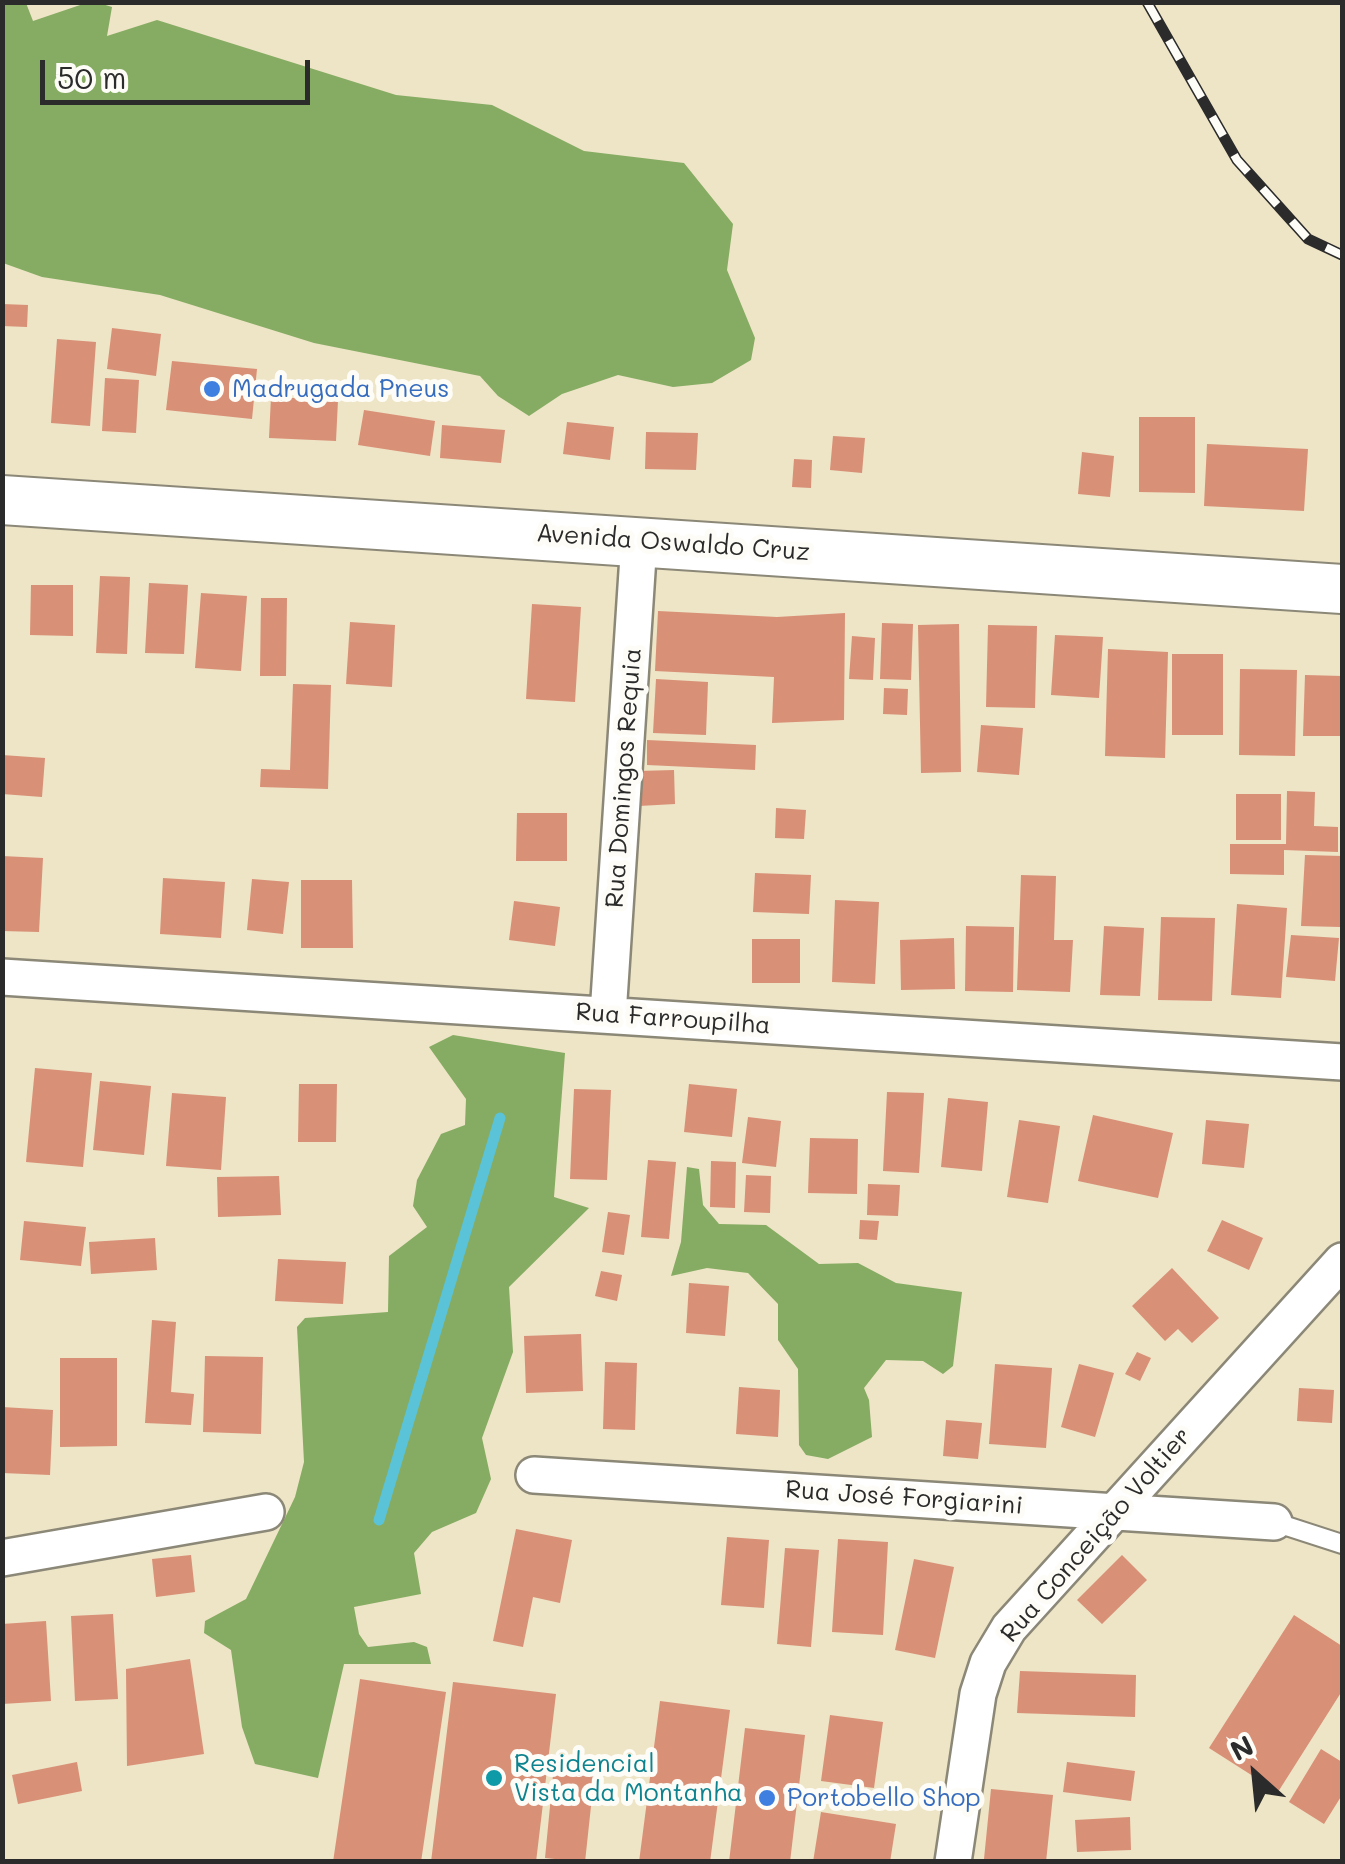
<!DOCTYPE html>
<html>
<head>
<meta charset="utf-8">
<style>
  body { margin:0 }
  #map { position:relative; width:1345px; height:1864px; overflow:hidden; background:#eee4c6; font-family:Mali,sans-serif }
  canvas { display:block }
  .frame { position:absolute; inset:0; border:5px solid #2b2b2b; pointer-events:none }
  .north { position:absolute; left:1205px; top:1724px; width:100px; height:100px; -webkit-text-stroke:8px #fdfcf7; paint-order:stroke; rotate:333deg; font-size:28px; font-weight:700; line-height:40px; text-align:center; color:#2b2b2b }
  .north::after { content:''; display:block; margin:auto; width:35px; height:45px; background:#2b2b2b; clip-path:polygon(50% 0,100% 100%,50% 72%,0 100%) }
  .scale { position:absolute; left:40px; top:60px; width:270px; height:45px; box-sizing:border-box; border:5px solid #2b2b2b; border-top:0; padding-left:12px; font-size:30px; line-height:35px; white-space:nowrap; color:#2b2b2b; -webkit-text-stroke:8px #fdfcf7; paint-order:stroke }
</style>
</head>
<body>
<div id="map">
<canvas width="1345" height="1864"></canvas>
<div class="frame"></div>
<div class="north">N</div>
<div class="scale">50 m</div>
</div>
<script>
const c = document.querySelector('canvas').getContext('2d');
c.lineJoin = 'round';
function fillPath(path, color) { c.fillStyle = color; c.fill(path, 'evenodd'); }
const poly = rows => new Path2D(rows.map(r => 'M' + r).join(''));
function stroke(path, color, width, dash) { c.strokeStyle = color; c.lineWidth = width; c.lineCap = dash ? 'butt' : 'round'; c.setLineDash(dash || []); c.stroke(path); }
function drawText(font, color, halo, rows, align = 'center') {
  c.font = font + ' Mali,sans-serif'; c.lineWidth = 10; c.setLineDash([]); c.textBaseline = 'middle'; c.strokeStyle = halo; c.fillStyle = color; for (const [text, x, y, turn = 0] of rows) {
    c.save(); c.translate(x, y); c.rotate((+turn || 0) * Math.PI / 180); c.textAlign = isNaN(turn) ? turn : align; if (halo) c.strokeText(text, 0, 0); c.fillText(text, 0, 0); c.restore();
  }
}
fillPath(poly([
  [2,3,26,3,33,21,86,3,99,3,112,7,107,36,157,20,396,95,492,105,584,151,684,163,733,224,727,270,755,338,751,360,712,383,673,387,618,375,562,394,529,416,498,396,480,376,314,343,160,295,42,277,3,263],
  [453,1035,565,1053,554,1197,589,1208,509,1287,513,1352,482,1438,491,1479,476,1513,432,1532,414,1553,421,1594,354,1607,359,1634,368,1647,414,1642,427,1647,431,1664,344,1664,318,1778,255,1764,242,1727,231,1650,204,1633,205,1621,246,1599,295,1497,304,1462,297,1327,305,1318,388,1312,389,1256,427,1227,413,1206,417,1180,441,1134,465,1125,466,1099,429,1047],
  [687,1167,699,1169,703,1205,719,1224,766,1225,819,1264,858,1263,896,1283,962,1292,953,1366,943,1374,923,1361,886,1360,864,1388,869,1400,872,1437,828,1459,806,1455,799,1445,798,1369,778,1340,778,1304,748,1273,707,1268,671,1276,681,1242]
]), '#85ac62');
stroke(poly([
  [379,1520,500,1118]
]), '#5bc3d8', 11);
fillPath(poly([
  [2,304,28,305,27,327,2,326],
  [112,328,161,334,156,376,107,369],
  [57,339,96,342,90,426,51,423],
  [172,361,257,369,252,419,166,410],
  [105,378,139,380,136,433,102,431],
  [271,397,338,400,336,441,269,438],
  [364,410,435,421,430,456,358,445],
  [1139,417,1195,417,1195,493,1139,492],
  [567,422,614,427,610,460,563,454],
  [442,425,505,430,501,463,440,458],
  [646,432,698,433,696,470,645,469],
  [833,436,865,438,862,473,830,470],
  [1207,444,1308,449,1304,511,1204,506],
  [1082,452,1114,456,1110,497,1078,494],
  [794,459,812,460,811,488,792,487],
  [100,576,130,577,127,654,96,653],
  [149,583,188,585,184,654,145,653],
  [31,585,73,585,73,636,30,635],
  [201,593,247,596,241,671,195,668],
  [261,598,287,598,286,676,260,676],
  [532,604,581,607,575,702,526,699],
  [658,611,777,617,845,613,844,720,772,723,774,677,655,671],
  [350,622,395,625,392,687,346,684],
  [882,623,913,624,911,680,880,679],
  [959,624,961,772,921,773,918,625],
  [988,625,1037,626,1035,708,986,707],
  [1055,635,1103,637,1099,698,1051,695],
  [852,636,875,638,873,680,849,679],
  [1108,649,1168,652,1165,758,1105,756],
  [1172,654,1223,654,1223,735,1172,735],
  [1240,669,1297,670,1295,756,1239,755],
  [1305,675,1342,676,1342,736,1303,736],
  [656,679,708,682,706,735,653,733],
  [293,684,331,685,328,789,260,787,261,769,290,770],
  [884,688,908,689,907,715,883,714],
  [981,725,1023,728,1019,775,977,772],
  [647,740,756,745,755,770,647,765],
  [2,755,45,758,42,797,2,794],
  [674,770,675,804,639,806,638,771],
  [1287,791,1315,792,1314,826,1338,827,1338,852,1284,850,1284,875,1230,874,1230,844,1286,844],
  [1236,794,1281,794,1281,840,1236,840],
  [776,808,806,810,804,839,775,838],
  [517,813,567,813,567,861,516,861],
  [1305,855,1342,856,1340,927,1301,926],
  [2,856,43,858,39,932,2,931],
  [755,873,811,875,809,914,753,912],
  [1021,875,1056,876,1054,940,1073,940,1070,992,1017,990],
  [163,878,225,882,221,938,160,934],
  [252,879,289,882,283,934,247,930],
  [301,880,352,880,353,948,301,948],
  [835,900,879,902,875,984,832,982],
  [514,901,560,907,555,946,509,940],
  [1237,904,1287,908,1281,998,1231,995],
  [1161,917,1215,918,1212,1001,1158,1000],
  [966,926,1014,927,1013,992,965,991],
  [1104,926,1144,928,1140,996,1100,995],
  [1291,935,1339,938,1335,981,1286,977],
  [954,938,955,989,901,990,900,940],
  [752,939,800,939,800,983,752,983],
  [35,1068,92,1073,83,1167,26,1162],
  [100,1081,151,1086,144,1155,93,1150],
  [299,1084,337,1084,336,1142,298,1142],
  [689,1084,737,1089,732,1137,684,1132],
  [574,1089,611,1090,607,1180,570,1179],
  [887,1092,924,1093,919,1173,883,1171],
  [172,1093,226,1097,221,1170,166,1166],
  [948,1098,988,1102,982,1171,941,1167],
  [1093,1115,1173,1133,1158,1198,1078,1181],
  [748,1117,781,1121,776,1167,742,1163],
  [1019,1120,1060,1126,1048,1203,1007,1197],
  [1206,1120,1249,1124,1244,1168,1202,1164],
  [810,1138,858,1139,857,1194,808,1193],
  [648,1160,676,1162,669,1239,641,1237],
  [711,1161,736,1162,735,1208,710,1207],
  [746,1175,771,1176,770,1213,744,1212],
  [279,1176,281,1215,218,1217,217,1177],
  [868,1184,900,1185,898,1216,867,1215],
  [608,1212,630,1215,624,1255,602,1252],
  [860,1220,879,1221,877,1240,859,1239],
  [1222,1220,1263,1238,1249,1270,1207,1251],
  [24,1221,86,1227,81,1266,20,1260],
  [155,1238,157,1270,91,1274,89,1242],
  [278,1259,346,1262,343,1304,275,1301],
  [1172,1268,1219,1318,1192,1343,1178,1329,1165,1341,1132,1306],
  [601,1271,622,1275,617,1301,595,1296],
  [689,1283,729,1286,725,1336,686,1333],
  [152,1320,176,1322,171,1392,194,1394,191,1425,145,1423],
  [581,1334,583,1391,526,1393,524,1336],
  [1137,1352,1151,1358,1140,1381,1125,1374],
  [205,1356,263,1357,261,1434,203,1432],
  [60,1358,117,1358,117,1446,60,1447],
  [605,1362,637,1363,635,1430,603,1429],
  [995,1364,1052,1368,1046,1448,989,1444],
  [1079,1364,1114,1373,1095,1437,1061,1427],
  [739,1387,780,1390,778,1437,736,1434],
  [1299,1388,1334,1390,1332,1423,1297,1421],
  [2,1407,53,1410,50,1475,2,1473],
  [946,1420,982,1423,978,1459,943,1456],
  [516,1529,572,1540,560,1603,533,1597,523,1647,493,1641],
  [727,1537,769,1540,764,1608,721,1605],
  [838,1539,888,1542,883,1635,832,1632],
  [785,1548,819,1550,811,1647,777,1644],
  [191,1555,195,1592,156,1597,152,1559],
  [1122,1555,1147,1580,1102,1624,1077,1600],
  [914,1559,954,1567,935,1658,895,1650],
  [113,1614,118,1699,75,1701,71,1616],
  [1294,1615,1342,1646,1342,1691,1278,1792,1209,1748],
  [46,1621,51,1701,2,1704,2,1624],
  [190,1659,204,1754,127,1766,126,1669],
  [1020,1671,1136,1675,1135,1717,1017,1713],
  [360,1679,446,1692,421,1862,333,1862],
  [453,1682,556,1694,536,1862,431,1862],
  [660,1701,730,1710,710,1862,639,1862],
  [830,1715,883,1722,874,1788,821,1781],
  [745,1728,805,1735,790,1862,729,1862],
  [1321,1749,1342,1762,1342,1795,1324,1824,1289,1802],
  [77,1762,82,1791,18,1804,12,1775],
  [1067,1762,1135,1771,1131,1801,1063,1792],
  [554,1765,595,1769,585,1862,545,1858],
  [991,1789,1053,1795,1046,1862,984,1859],
  [821,1812,896,1824,890,1862,813,1862],
  [1130,1817,1131,1850,1077,1852,1075,1820]
]), '#d89077');
const lane = poly([
  [1274,1522,1342,1544]
]);
const street = poly([
  [2,977,1342,1062],
  [608,1015,639,541],
  [534,1475,1274,1522],
  [2,1558,266,1512],
  [953,1862,978,1694,988,1663,1009,1628,1342,1261]
]);
const secondary = poly([
  [2,500,1342,589]
]);
stroke(lane, '#8c8878', 22);
stroke(street, '#8c8878', 40);
stroke(secondary, '#8c8878', 52);
stroke(lane, '#fff', 18);
stroke(street, '#fff', 35);
stroke(secondary, '#fff', 48);
const rail = poly([
  [1147,2,1237,160,1308,239,1342,255]
]);
stroke(rail, '#2b2b2b', 11);
stroke(rail, '#fdfcf7', 8, [22]);
for (const [x, y, r, color] of [
  [212,389,10,"#3f7fe0"],
  [494,1778,10,"#0f9aa8"],
  [767,1798,10,"#3f7fe0"]
]) { const dot = new Path2D(); dot.arc(x, y, r, 0, 2 * Math.PI); c.fillStyle = color; c.fill(dot); stroke(dot, '#fdfcf7', 4); }
drawText('25px', '#366cbe', '#fdfcf7', [
  ["Madrugada Pneus",232,389],
  ["Portobello Shop",787,1798]
], 'left');
drawText('25px', '#2b2b2b', '#fdfcf7', [
  ["Avenida Oswaldo Cruz",673,543,4],
  ["Rua Domingos Requia",624,778,-86],
  ["Rua Farroupilha",673,1019,4],
  ["Rua José Forgiarini",904,1498,4],
  ["Rua Conceição Voltier",1096,1535,-49]
]);
drawText('25px', '#0d838f', '#fdfcf7', [
  ["Residencial",514,1764],
  ["Vista da Montanha",514,1793]
], 'left');
</script>
</body>
</html>
